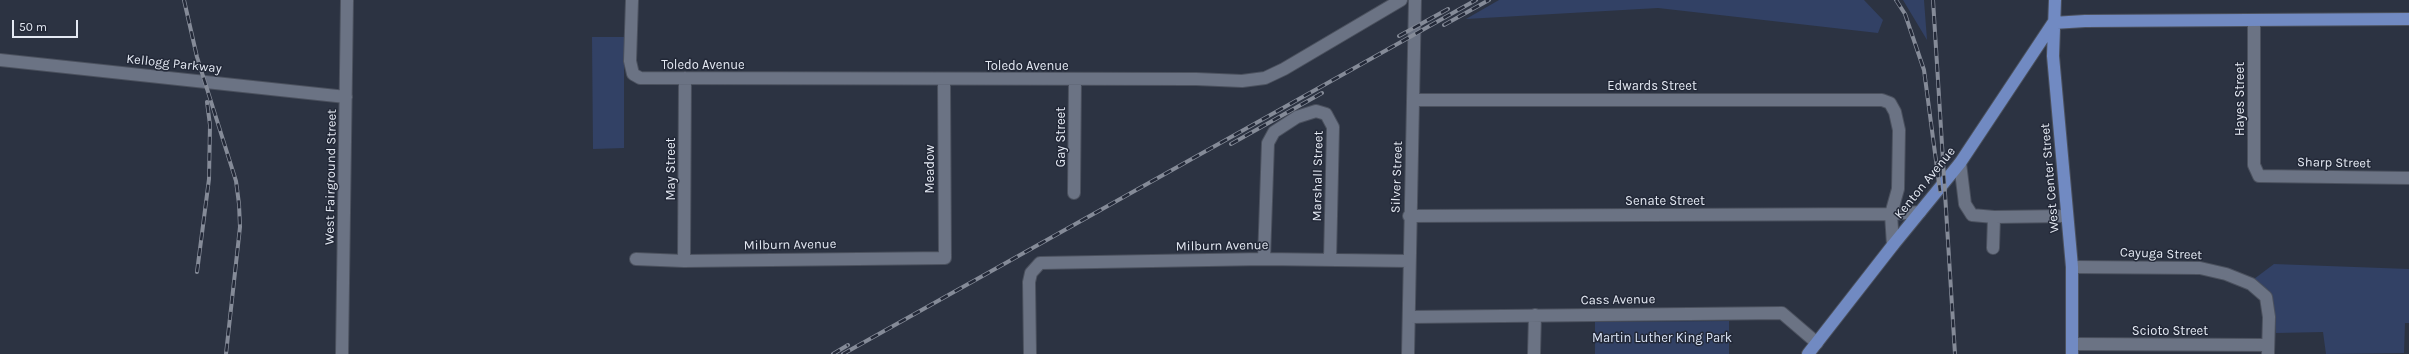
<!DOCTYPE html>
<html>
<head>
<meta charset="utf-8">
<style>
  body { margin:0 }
  #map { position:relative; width:2409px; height:354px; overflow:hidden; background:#2c3342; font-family:Karla,sans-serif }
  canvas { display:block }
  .scale { position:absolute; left:12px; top:20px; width:66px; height:18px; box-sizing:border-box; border:2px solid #e4e9f3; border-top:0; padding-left:5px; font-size:12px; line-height:14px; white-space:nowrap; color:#e4e9f3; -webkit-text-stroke:3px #232938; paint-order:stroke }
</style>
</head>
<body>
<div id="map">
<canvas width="2409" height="354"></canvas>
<div class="scale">50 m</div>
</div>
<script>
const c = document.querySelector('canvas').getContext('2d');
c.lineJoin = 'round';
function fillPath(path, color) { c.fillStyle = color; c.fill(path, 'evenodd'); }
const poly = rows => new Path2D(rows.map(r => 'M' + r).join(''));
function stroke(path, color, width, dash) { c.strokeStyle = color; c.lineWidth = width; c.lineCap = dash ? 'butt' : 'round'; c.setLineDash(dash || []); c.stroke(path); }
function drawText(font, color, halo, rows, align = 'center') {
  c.font = font + ' Karla,sans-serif'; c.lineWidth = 3; c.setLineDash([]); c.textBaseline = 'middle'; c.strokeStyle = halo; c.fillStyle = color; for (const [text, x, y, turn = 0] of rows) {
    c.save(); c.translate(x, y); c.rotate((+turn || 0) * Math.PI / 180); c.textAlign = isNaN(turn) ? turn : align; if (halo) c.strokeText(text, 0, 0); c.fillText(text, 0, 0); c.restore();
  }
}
fillPath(poly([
  [1499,0,1864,0,1883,20,1878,33,1658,8,1466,19],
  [1903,0,1924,0,1927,40],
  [592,37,624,37,624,148,593,149],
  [2274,264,2409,269,2409,323,2405,323,2404,353,2326,354,2323,332,2276,333,2274,314,2254,279],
  [1729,321,1729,354,1595,354,1595,322]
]), '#324165');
const minor = poly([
  [632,0,630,61,633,74,640,78,1196,79,1242,81,1265,78,1284,69,1401,0],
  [2254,20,2254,165,2259,176,2409,178],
  [0,60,346,97],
  [1413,100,1882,100,1890,103,1895,112,1899,130,1898,189,1891,214,1893,245],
  [1960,163,1965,204,1972,215,1994,217,1993,248],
  [1074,193,1075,80],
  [1409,216,1891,214,1920,212],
  [1994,217,2067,216],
  [636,259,684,261,945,258,944,80],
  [1264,259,1268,143,1274,132,1297,117,1316,111,1326,114,1333,127,1330,260],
  [684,261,685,78],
  [2072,267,2200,268,2226,274,2251,284,2266,297,2269,317,2268,354],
  [1409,317,1782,313,1817,343],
  [2072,344,2268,345],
  [342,354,347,0],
  [1030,354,1029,282,1031,273,1040,263,1264,259,1409,261],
  [1408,354,1415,0],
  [1534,354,1535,315]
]);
const major = poly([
  [2055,0,2053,56,2072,267,2072,354],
  [2053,23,2085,21,2409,19],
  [1808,354,1893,245,1960,163,2053,23]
]);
stroke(minor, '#4b515e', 14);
stroke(major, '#4b515e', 14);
stroke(minor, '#6b7384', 12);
stroke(major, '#718ac2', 12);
const rail = poly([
  [184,0,197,57,236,181,239,204,240,227,226,354],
  [1896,0,1905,14,1924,70,1940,191],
  [1933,0,1955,354],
  [1444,25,1489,0],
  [1399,36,1448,9],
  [1231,144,1322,93],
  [197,272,209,179,210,125,207,102],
  [833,354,848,345],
  [843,354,1476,0]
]);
stroke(rail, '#858b98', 4);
stroke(rail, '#232938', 2.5, [8]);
drawText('13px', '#e4e9f3', '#232938', [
  ["Kellogg Parkway",174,64,6],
  ["Toledo Avenue",703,65],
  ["Toledo Avenue",1027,66],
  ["Edwards Street",1652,86],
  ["Hayes Street",2240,99,-90],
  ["Gay Street",1061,137,-90],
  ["Sharp Street",2334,163,1],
  ["May Street",671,169,-90],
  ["Meadow",930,169,-90],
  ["Marshall Street",1318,176,-89],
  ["West Fairground Street",331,177,-89],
  ["Silver Street",1397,177,-88],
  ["West Center Street",2050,178,-95],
  ["Kenton Avenue",1925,183,-51],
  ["Senate Street",1665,201],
  ["Milburn Avenue",790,245,-1],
  ["Milburn Avenue",1222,246,-1],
  ["Cayuga Street",2161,254,2],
  ["Cass Avenue",1618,300,-1],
  ["Scioto Street",2170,331]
]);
drawText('13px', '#dbe4f6', '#232938', [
  ["Martin Luther King Park",1662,338]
]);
</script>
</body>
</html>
